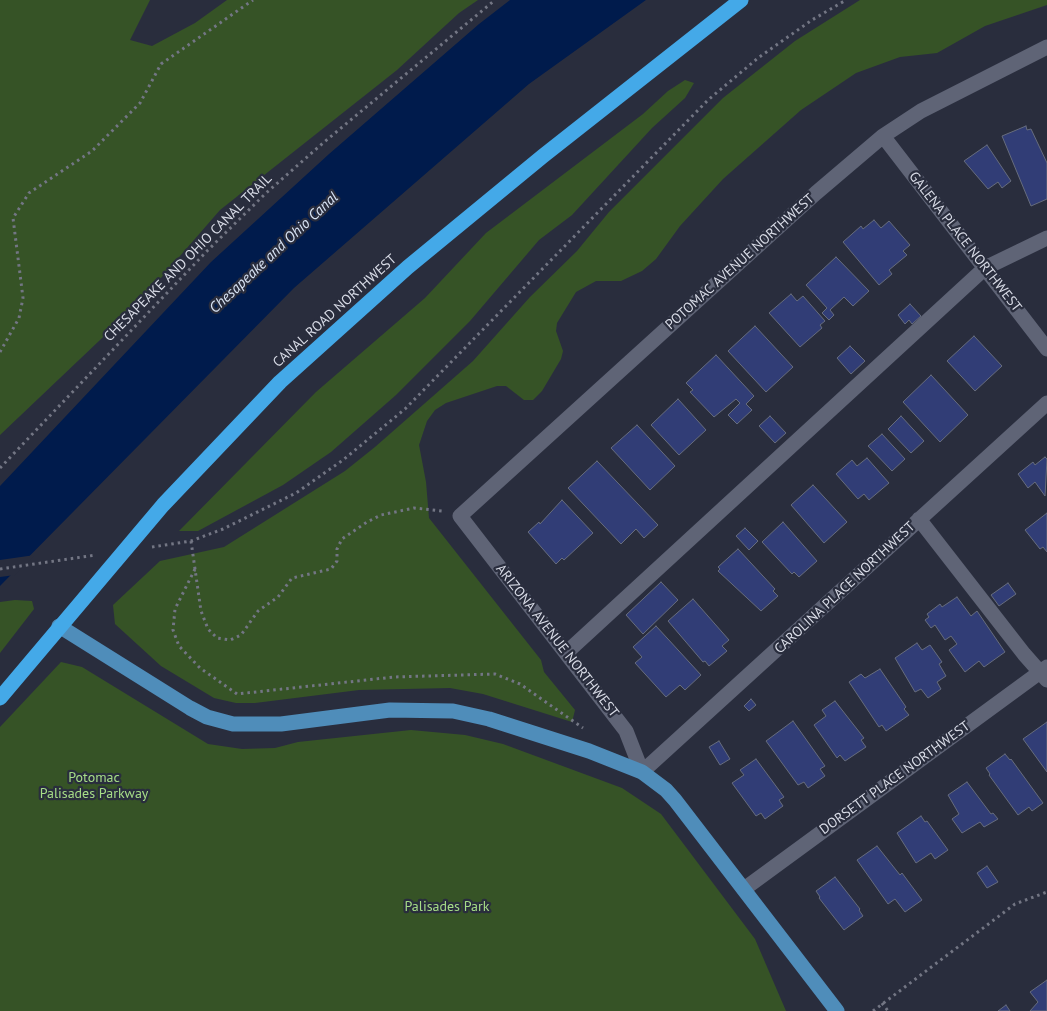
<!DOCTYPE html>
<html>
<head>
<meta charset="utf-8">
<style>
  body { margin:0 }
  canvas { display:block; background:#292d3d }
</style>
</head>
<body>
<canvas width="1047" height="1011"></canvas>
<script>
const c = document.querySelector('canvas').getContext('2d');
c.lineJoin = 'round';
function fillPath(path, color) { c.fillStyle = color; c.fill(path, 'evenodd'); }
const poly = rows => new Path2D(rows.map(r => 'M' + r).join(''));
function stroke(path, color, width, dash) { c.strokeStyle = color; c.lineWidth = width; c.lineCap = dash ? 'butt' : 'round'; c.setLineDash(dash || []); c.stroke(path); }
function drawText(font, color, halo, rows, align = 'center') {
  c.font = font + ' "PT Sans",sans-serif'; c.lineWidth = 4.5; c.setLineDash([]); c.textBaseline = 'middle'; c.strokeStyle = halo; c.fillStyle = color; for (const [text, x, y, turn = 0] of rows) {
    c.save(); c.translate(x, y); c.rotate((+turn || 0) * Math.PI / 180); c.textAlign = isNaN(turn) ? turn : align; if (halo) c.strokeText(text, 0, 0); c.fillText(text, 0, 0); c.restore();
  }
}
fillPath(poly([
  [0,0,150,0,130,40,152,46,195,23,227,0,478,0,459,13,397,70,220,210,140,302,0,435],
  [860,0,1047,0,1047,5,985,26,937,53,900,57,856,73,801,110,723,179,680,226,656,259,642,271,621,281,596,281,576,292,557,323,556,331,563,351,561,359,542,391,533,400,524,400,506,386,497,386,446,403,435,410,427,421,419,445,426,482,429,518,541,660,544,672,575,710,572,722,483,694,450,688,359,690,255,703,236,703,214,698,161,666,115,624,113,605,160,561,224,547,345,471,375,447,473,361,530,297,577,251,609,212,723,98,795,41],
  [685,80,694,83,685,98,652,128,572,215,539,240,470,321,396,395,331,452,283,485,198,531,179,531,316,392,425,298,486,233,643,114,668,91],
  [15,600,32,601,34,609,0,653,0,602],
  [61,662,82,667,208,744,242,749,275,748,298,742,411,730,465,735,503,744,622,788,661,814,755,939,786,1011,0,1011,0,727]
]), '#365326');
fillPath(poly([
  [510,0,646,0,529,84,294,288,0,586,0,486,211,262,329,154,479,24]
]), '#001b4c');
fillPath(poly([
  [35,555,15,575,0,577,0,560]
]), '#292d3d');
const building = poly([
  [1026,126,1027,130,1031,129,1047,163,1047,199,1031,206,1002,136,1026,126],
  [987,145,1011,181,1002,188,998,182,988,189,964,161,987,145],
  [874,220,881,228,889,221,910,245,903,251,907,255,889,270,892,274,879,285,843,242,861,226,863,229,874,220],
  [836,257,869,291,853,306,844,297,830,310,834,315,829,320,822,313,827,308,806,285,836,257],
  [791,294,797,301,803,296,825,321,820,325,822,328,800,347,769,313,791,294],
  [910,304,921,316,912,324,909,320,905,324,898,315,910,304],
  [755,326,793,367,766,392,728,351,755,326],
  [974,336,1002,366,975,391,947,361,974,336],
  [850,346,865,361,851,374,837,358,850,346],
  [716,355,754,396,746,404,752,410,737,424,728,415,740,403,736,399,714,417,690,392,693,390,686,383,716,355],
  [931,375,968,415,940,442,903,402,931,375],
  [678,399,706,430,679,455,651,425,678,399],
  [770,416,786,433,775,443,759,426,770,416],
  [901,416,924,441,911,453,888,429,901,416],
  [637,425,675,466,650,490,611,448,637,425],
  [882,434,905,459,892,471,868,446,882,434],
  [1045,457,1047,459,1045,496,1035,482,1028,488,1018,474,1033,462,1035,465,1045,457],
  [867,458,889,483,869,500,864,494,858,499,836,474,852,460,857,466,867,458],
  [597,461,658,525,644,538,636,529,621,544,568,488,597,461],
  [813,485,847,522,824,543,791,505,813,485],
  [562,500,593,533,564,560,562,558,556,564,528,532,539,522,540,524,562,500],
  [1047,513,1047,552,1043,547,1040,549,1025,530,1047,513],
  [783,522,817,561,799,577,794,572,792,574,762,542,783,522],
  [745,528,758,541,749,550,736,536,745,528],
  [738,549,775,589,773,591,778,596,761,611,718,571,720,569,718,567,738,549],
  [661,582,678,600,643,634,626,615,661,582],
  [1008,583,1016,594,999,606,991,595,1008,583],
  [957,597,971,616,977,611,1005,652,984,667,979,661,965,672,949,650,957,644,951,636,945,640,935,625,931,628,925,620,929,617,927,614,940,604,942,607,957,597],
  [693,599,729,640,722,646,727,651,709,666,705,661,703,662,668,621,693,599],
  [656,626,701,675,685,690,680,685,666,697,635,663,642,657,633,647,656,626],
  [917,643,922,650,930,645,942,662,939,664,946,676,937,682,941,689,928,698,921,689,915,692,895,658,917,643],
  [880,669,906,707,904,709,909,715,886,731,882,725,879,727,849,682,861,674,865,678,880,669],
  [751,699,756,705,749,711,744,706,751,699],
  [835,701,864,738,861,740,866,747,845,761,840,755,837,758,814,725,826,716,822,710,835,701],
  [793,721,825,766,820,769,825,776,808,788,804,782,798,785,766,741,793,721],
  [1047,722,1047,772,1023,739,1047,722],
  [719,741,730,759,720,765,709,747,719,741],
  [1005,754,1010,760,1011,759,1043,803,1032,811,1029,807,1018,815,989,775,990,774,986,768,1005,754],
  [756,759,784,797,779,800,783,806,765,819,761,813,756,816,732,783,744,775,740,770,756,759],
  [967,782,991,814,993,813,998,819,984,827,980,822,962,833,952,819,959,814,948,795,967,782],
  [921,816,925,822,927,821,948,850,935,859,931,853,916,863,897,833,921,816],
  [877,846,900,875,902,873,922,900,905,912,895,899,888,904,857,860,877,846],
  [987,866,998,882,987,888,977,873,987,866],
  [835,877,860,909,859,910,863,916,844,930,819,898,820,897,816,891,835,877],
  [1047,980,1047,1011,1030,1011,1038,1002,1030,992,1047,980],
  [1006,1005,1010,1011,998,1011,1006,1005]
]);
fillPath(building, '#313d76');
stroke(building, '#666c7d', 1);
stroke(poly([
  [0,352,19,318,23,298,13,218,29,193,92,151,140,103,161,64,253,0],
  [0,468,207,251,265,194,323,143,495,0],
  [191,541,201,611,208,629,217,638,230,640,241,635,258,611,278,597,292,578,331,569,337,561,337,549,342,539,367,522,381,515,414,508,442,511],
  [152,547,191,541,223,529,296,493,343,460,405,409,708,100,758,58,812,20,846,0],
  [0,569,96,555],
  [195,569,175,609,173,630,179,646,200,668,237,694,394,677,495,674,520,684,583,728],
  [882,1003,888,1011],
  [873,1011,1015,904,1047,892]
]), '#737684', 3, [2.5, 4]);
stroke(poly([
  [1047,47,921,111,883,136,816,193,460,516,626,731,642,772,1047,403],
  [883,136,1047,349],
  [919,519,1024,654,1047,680],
  [566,653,985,268,1047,238],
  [744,889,1047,667]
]), '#5f6476', 15);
stroke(poly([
  [59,626,190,708,207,717,233,724,281,724,390,710,453,711,489,719,589,751,642,772,666,790,675,800,837,1011]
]), '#4f8dba', 15);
stroke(poly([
  [0,698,163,505,280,382,408,267,543,156,741,0]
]), '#44a9e8', 15);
drawText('14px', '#d8dbe6', '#292d3d', [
  ["GALENA PLACE NORTHWEST",965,242,52],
  ["CHESAPEAKE AND OHIO CANAL TRAIL",188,258,-45],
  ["POTOMAC AVENUE NORTHWEST",740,262,-42],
  ["CANAL ROAD NORTHWEST",335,311,-42],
  ["CAROLINA PLACE NORTHWEST",845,588,-43],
  ["ARIZONA AVENUE NORTHWEST",557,641,52],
  ["DORSETT PLACE NORTHWEST",895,778,-36]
]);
drawText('14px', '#a6dd87', '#292d3d', [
  ["Potomac",94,778],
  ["Palisades Parkway",94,794],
  ["Palisades Park",447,907]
]);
drawText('italic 15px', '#d8e3f4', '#292d3d', [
  ["Chesapeake and Ohio Canal",274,253,-43]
]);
</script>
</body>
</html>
